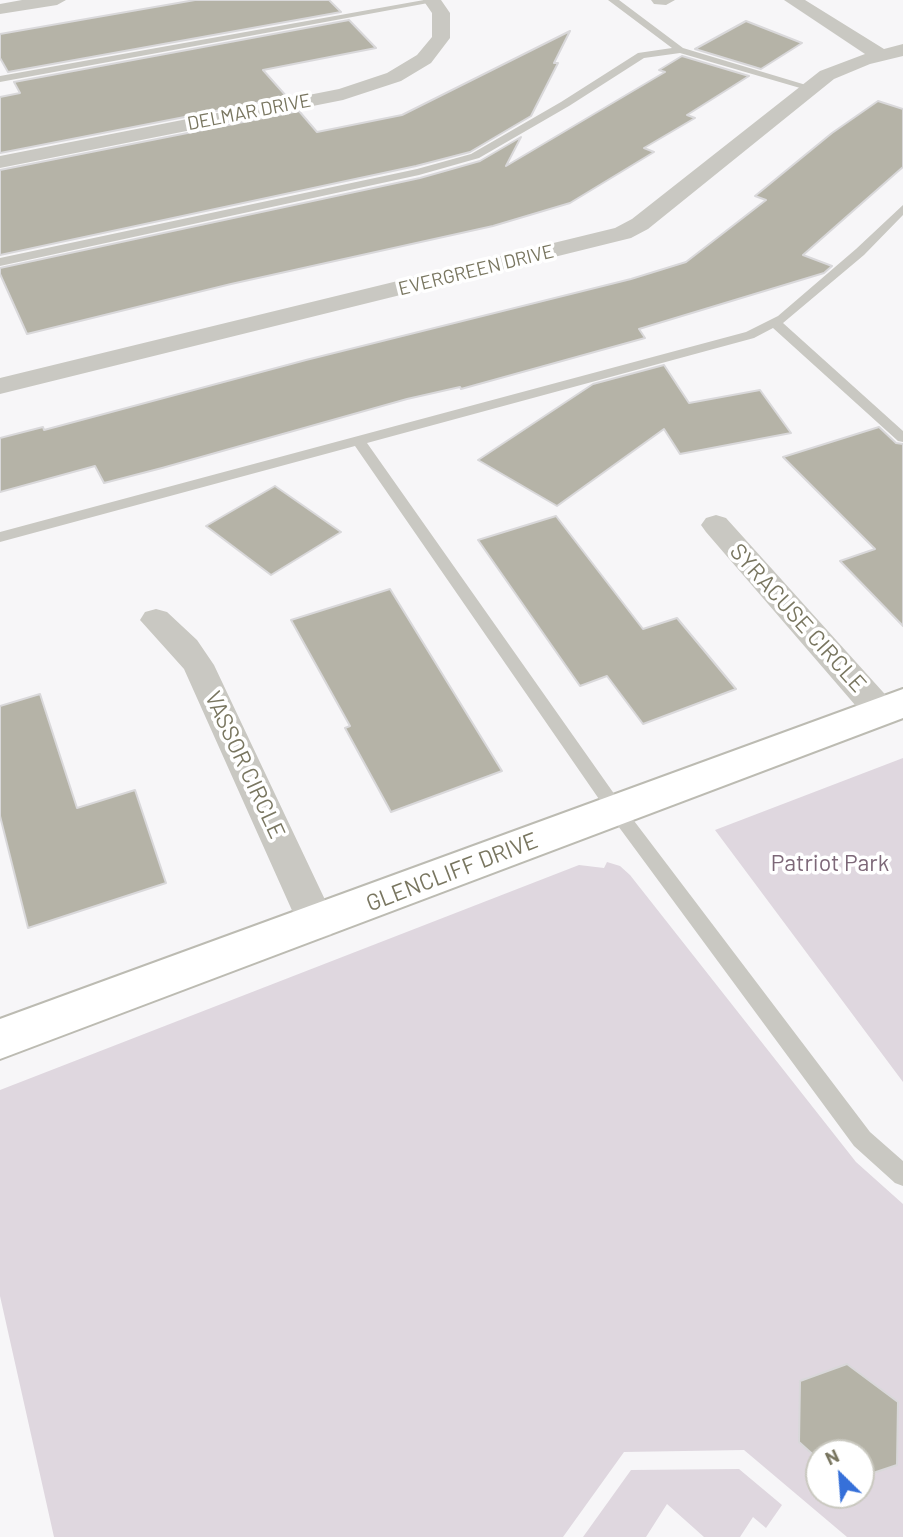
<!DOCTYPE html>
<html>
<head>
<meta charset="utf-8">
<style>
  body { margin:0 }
  #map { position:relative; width:903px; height:1537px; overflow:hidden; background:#f7f6f8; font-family:Barlow,sans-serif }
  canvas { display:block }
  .north { position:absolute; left:805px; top:1439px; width:70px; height:70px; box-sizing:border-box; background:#fff; border:2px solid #c9c8bf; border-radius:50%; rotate:335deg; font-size:19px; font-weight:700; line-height:28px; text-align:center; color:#797660 }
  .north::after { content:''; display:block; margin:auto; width:24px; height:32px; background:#3670d9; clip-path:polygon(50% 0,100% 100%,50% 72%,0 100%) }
</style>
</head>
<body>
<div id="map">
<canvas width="903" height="1537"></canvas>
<div class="north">N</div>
</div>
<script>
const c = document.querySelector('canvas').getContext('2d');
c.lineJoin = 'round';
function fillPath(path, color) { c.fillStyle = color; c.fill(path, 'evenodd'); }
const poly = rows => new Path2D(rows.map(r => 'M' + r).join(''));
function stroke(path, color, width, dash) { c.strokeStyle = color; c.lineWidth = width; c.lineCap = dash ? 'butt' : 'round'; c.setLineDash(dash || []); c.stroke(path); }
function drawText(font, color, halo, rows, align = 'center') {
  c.font = font + ' Barlow,sans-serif'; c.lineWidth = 7; c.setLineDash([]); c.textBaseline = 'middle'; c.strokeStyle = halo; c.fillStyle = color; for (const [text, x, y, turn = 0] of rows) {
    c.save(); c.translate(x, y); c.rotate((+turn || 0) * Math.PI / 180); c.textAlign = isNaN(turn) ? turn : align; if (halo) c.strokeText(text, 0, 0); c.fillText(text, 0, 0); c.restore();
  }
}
fillPath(poly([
  [903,758,903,1082,715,830],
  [607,862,620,866,630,875,856,1162,903,1204,903,1537,847,1537,744,1450,624,1452,563,1537,54,1537,0,1296,0,1090,579,865,604,868],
  [819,1453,861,1453,861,1495,819,1495],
  [739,1469,782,1505,766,1528,753,1517,740,1537,704,1537,667,1504,646,1537,583,1537,631,1470]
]), '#dfd7df');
const building = poly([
  [195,0,329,0,341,12,8,72,0,58,0,34,195,0],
  [349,20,376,48,263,70,287,97,0,153,0,97,20,93,14,82,349,20],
  [746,21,802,43,761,69,695,49,746,21],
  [570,31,554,63,558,63,531,116,470,152,416,166,0,255,0,170,299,111,317,132,402,115,570,31],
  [682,56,749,76,687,115,695,118,644,148,654,152,570,203,493,226,231,284,27,334,0,274,0,268,420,178,480,161,521,137,506,166,665,72,659,70,682,56],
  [878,101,903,109,903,167,803,255,832,266,824,273,639,329,645,338,461,389,460,387,407,399,162,468,104,483,95,466,0,492,0,438,43,427,44,430,306,360,631,279,686,262,766,200,755,196,832,133,878,101],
  [664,365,689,403,760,390,791,433,680,454,664,429,557,506,478,460,593,384,664,365],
  [879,427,896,443,903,444,903,626,840,561,875,549,783,457,879,427],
  [275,486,341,532,271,575,206,526,275,486],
  [556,516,643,629,677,618,736,689,643,724,607,676,580,686,478,540,556,516],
  [390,589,502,771,391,812,345,728,350,726,291,620,390,589],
  [40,694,77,808,135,790,166,883,28,928,0,816,0,706,40,694],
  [847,1364,898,1402,897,1465,861,1477,861,1453,819,1453,819,1460,799,1442,800,1381,847,1364]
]);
fillPath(building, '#b5b3a7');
stroke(building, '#d9d8da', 2);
const secondary = poly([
  [903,689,903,718,0,1059,0,1019,903,689]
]);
stroke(secondary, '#bcbbb2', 4);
fillPath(poly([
  [424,0,439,1,0,82,0,76,424,0],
  [608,0,619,0,683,48,816,88,807,90,680,53,644,58,569,106,479,158,419,175,0,266,0,258,417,169,471,154,561,102,638,53,672,48,608,0],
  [903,205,903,215,864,255,783,323,903,431,903,442,898,441,773,328,754,338,367,443,622,805,870,1132,903,1161,903,1186,895,1183,854,1146,610,815,355,446,0,542,0,532,746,332,778,316,856,249,903,205]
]), '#c9c8c2');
fillPath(poly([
  [22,0,66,0,57,5,0,14,0,4,22,0],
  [423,0,441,0,450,13,450,38,431,63,401,81,343,100,0,168,0,156,339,89,387,73,417,55,432,37,432,13,423,0],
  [651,0,675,0,666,5,654,4,651,0],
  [784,0,805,0,884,49,903,44,903,56,870,64,834,79,648,229,631,238,0,394,0,378,615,228,632,219,820,71,865,54,784,0],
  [716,515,726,518,892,702,897,711,892,720,880,724,868,720,706,532,701,525,706,518,716,515],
  [156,609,167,612,197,640,214,665,336,923,331,935,317,939,303,935,184,669,140,620,145,612,156,609]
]), '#c9c8c2');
fillPath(secondary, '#fff');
drawText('19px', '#797660', '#fff', [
  ["DELMAR DRIVE",249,112,-11],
  ["EVERGREEN DRIVE",476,270,-14]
]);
drawText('23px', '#797660', '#fff', [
  ["SYRACUSE CIRCLE",798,618,48],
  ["VASSOR CIRCLE",245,765,65],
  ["GLENCLIFF DRIVE",452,872,-21]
]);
drawText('23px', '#7d6878', '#fff', [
  ["Patriot Park",830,863]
]);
</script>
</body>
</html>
